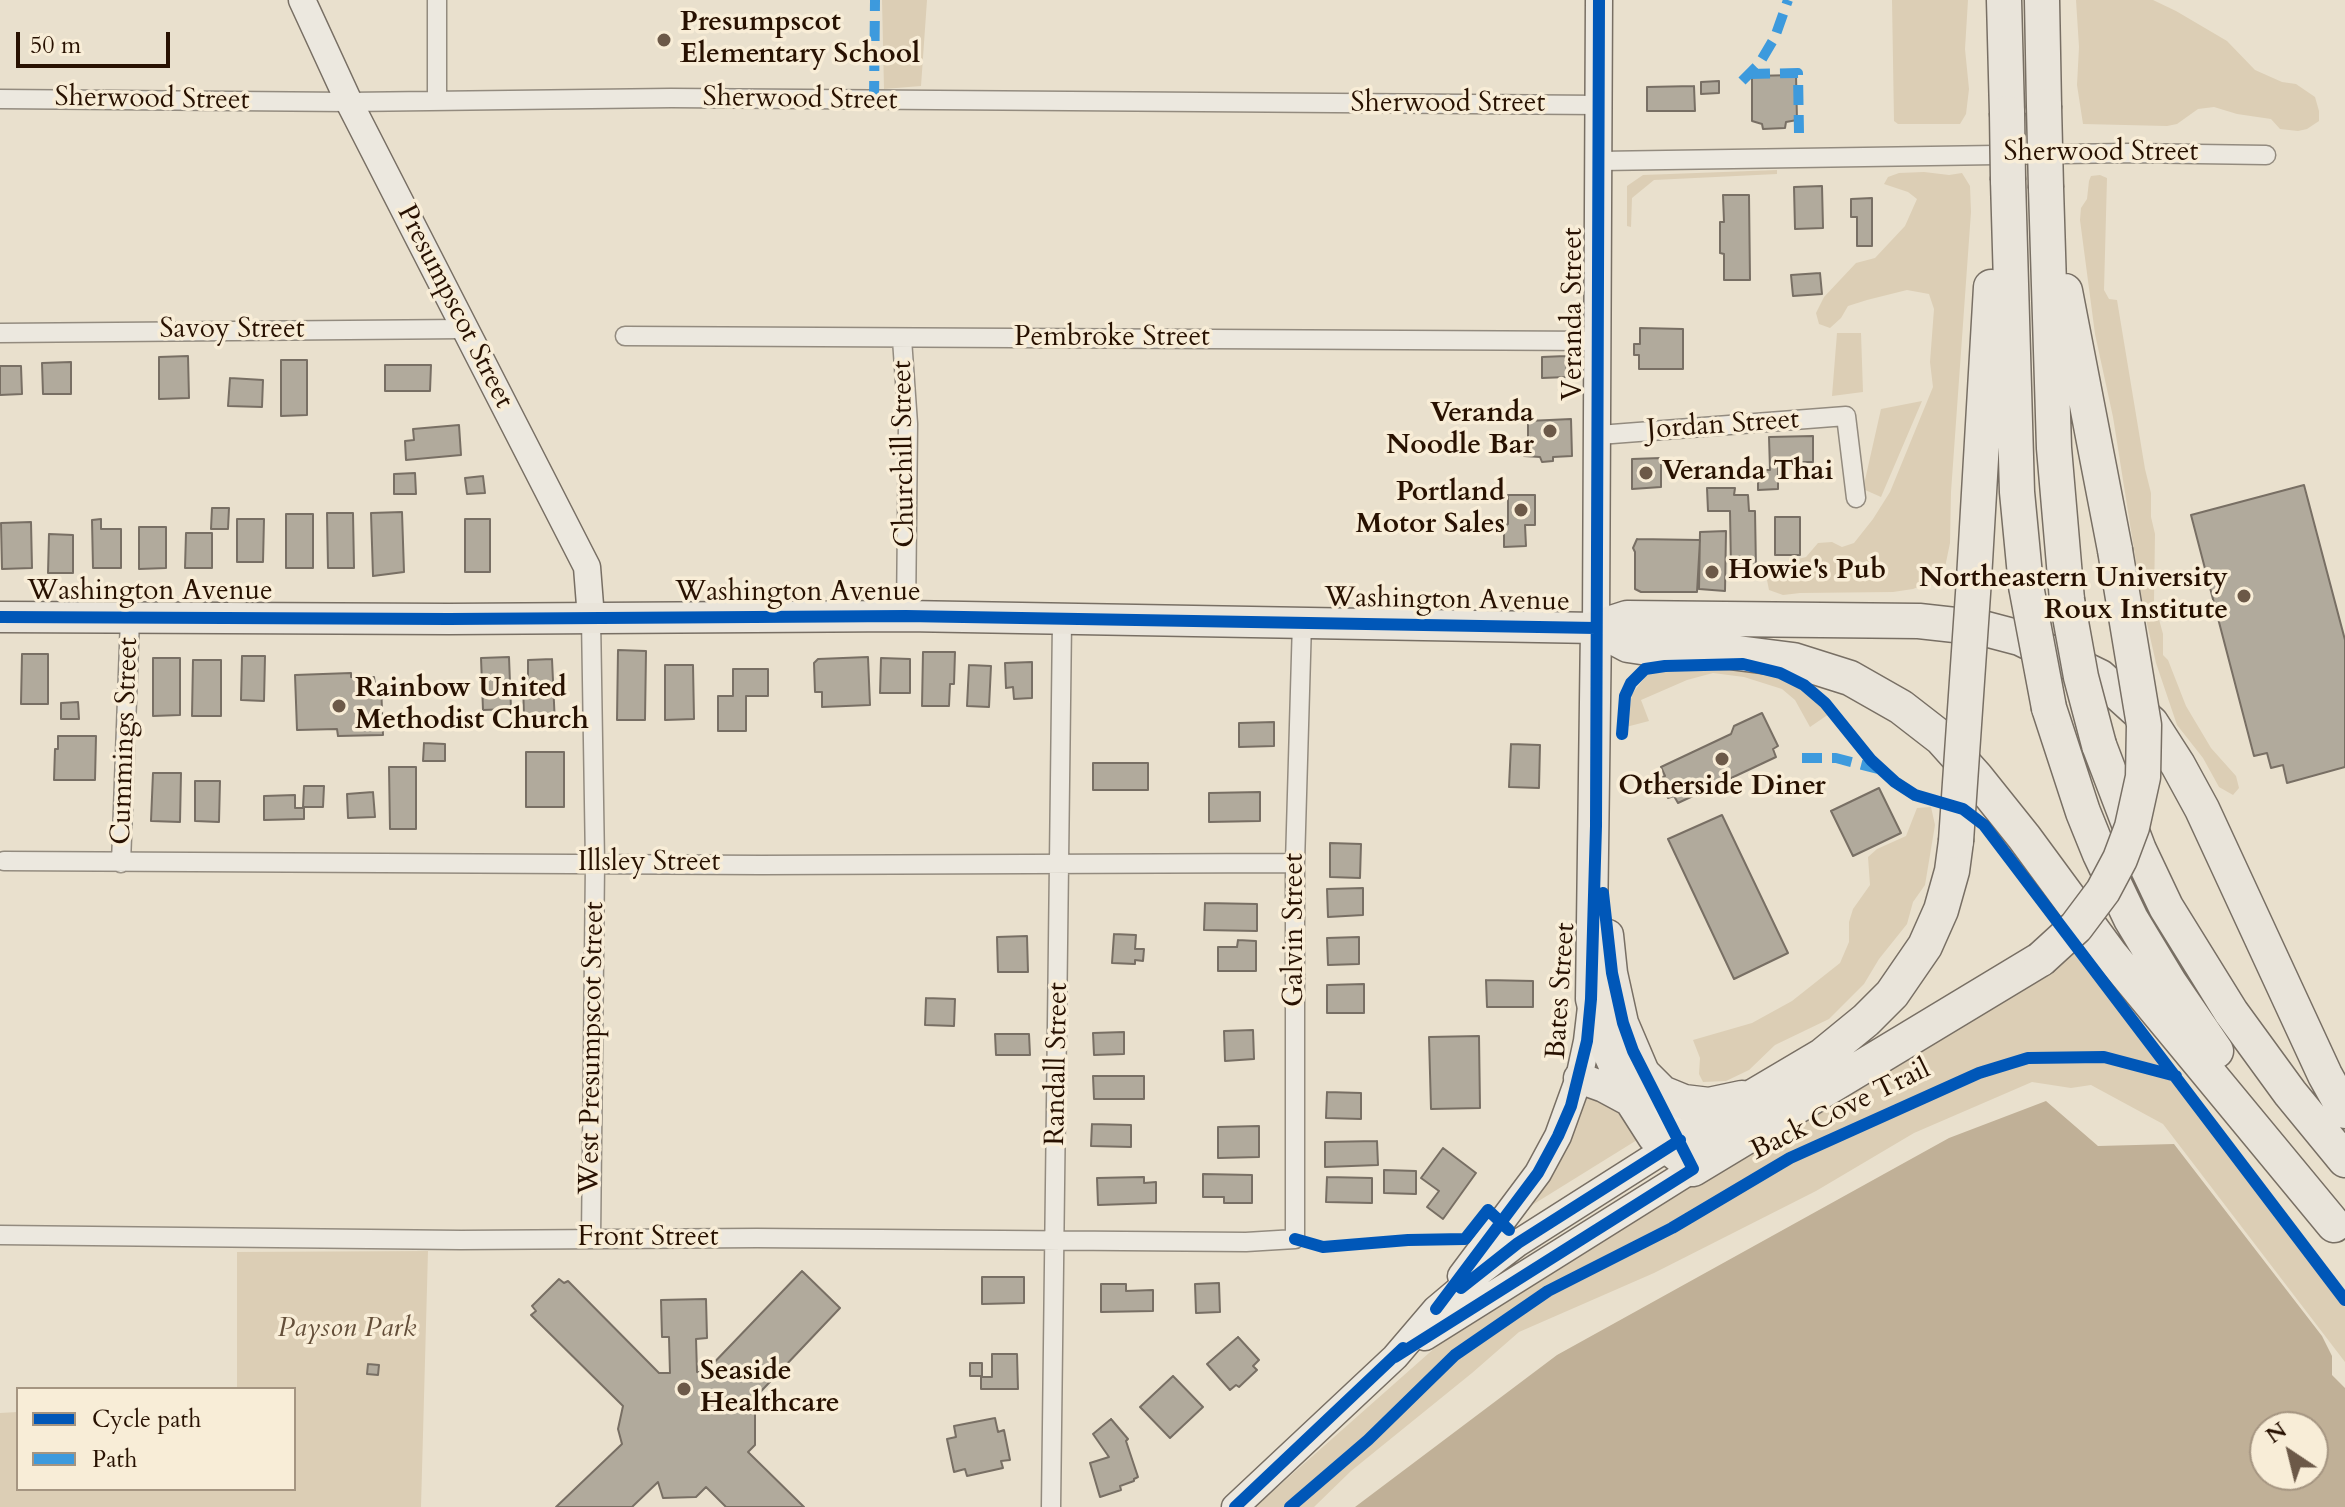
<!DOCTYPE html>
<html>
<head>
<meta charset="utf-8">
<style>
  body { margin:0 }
  #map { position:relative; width:2345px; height:1507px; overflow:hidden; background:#e9e0cd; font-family:Cardo,serif }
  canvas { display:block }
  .legend { position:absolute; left:16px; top:1387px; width:280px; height:104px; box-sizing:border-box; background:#f8edd7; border:2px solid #a59581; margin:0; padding:10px 14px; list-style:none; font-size:24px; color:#281101 }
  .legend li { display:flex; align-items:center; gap:16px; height:40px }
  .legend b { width:40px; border:2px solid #a59581 }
  .north { position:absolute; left:2249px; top:1411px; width:80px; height:80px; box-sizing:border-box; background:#f8edd7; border:2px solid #a59581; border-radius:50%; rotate:325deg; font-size:22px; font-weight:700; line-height:32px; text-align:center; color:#281101 }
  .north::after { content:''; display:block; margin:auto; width:28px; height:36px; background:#6c5948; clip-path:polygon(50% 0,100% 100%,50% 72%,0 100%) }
  .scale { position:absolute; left:16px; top:32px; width:154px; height:36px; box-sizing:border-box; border:4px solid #281101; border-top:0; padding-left:10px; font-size:24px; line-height:28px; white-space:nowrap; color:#281101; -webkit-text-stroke:6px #f8edd7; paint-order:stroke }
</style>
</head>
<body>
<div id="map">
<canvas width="2345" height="1507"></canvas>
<ul class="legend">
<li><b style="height:10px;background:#0057b8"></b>Cycle path</li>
<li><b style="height:10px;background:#3d9add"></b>Path</li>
</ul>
<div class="north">N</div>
<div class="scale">50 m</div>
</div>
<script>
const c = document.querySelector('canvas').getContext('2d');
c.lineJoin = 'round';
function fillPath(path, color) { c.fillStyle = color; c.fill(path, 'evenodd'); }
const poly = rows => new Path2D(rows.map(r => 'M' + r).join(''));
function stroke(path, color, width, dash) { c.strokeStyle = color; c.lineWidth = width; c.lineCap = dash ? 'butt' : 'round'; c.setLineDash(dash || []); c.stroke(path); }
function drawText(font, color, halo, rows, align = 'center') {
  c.font = font + ' Cardo,serif'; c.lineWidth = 7; c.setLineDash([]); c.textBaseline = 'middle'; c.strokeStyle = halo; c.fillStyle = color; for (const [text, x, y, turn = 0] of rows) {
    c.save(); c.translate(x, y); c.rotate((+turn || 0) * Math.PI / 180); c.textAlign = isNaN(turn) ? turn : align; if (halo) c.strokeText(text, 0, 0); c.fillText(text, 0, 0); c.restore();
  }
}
fillPath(poly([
  [882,0,927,0,921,86,884,89],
  [1892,0,1968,0,1965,49,1969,89,1966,114,1960,124,1898,124,1894,121],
  [2076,0,2153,0,2176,11,2227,41,2255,70,2282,82,2296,84,2315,97,2319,111,2319,121,2307,129,2298,131,2280,129,2271,119,2237,114,2214,107,2198,109,2177,124,2167,126,2083,124,2077,85,2079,47],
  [1777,170,1777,174,1654,180,1632,198,1631,227,1627,226,1627,186,1643,175],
  [1924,172,1949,175,1962,173,1970,186,1971,212,1951,492,1950,543,1943,577,1913,589,1893,592,1800,593,1783,595,1769,590,1767,580,1770,571,1782,563,1806,557,1818,543,1832,542,1842,547,1854,543,1873,519,1890,492,1933,387,1930,362,1934,309,1929,294,1907,290,1867,300,1848,306,1841,318,1830,328,1819,324,1816,313,1824,297,1856,263,1875,258,1905,226,1917,199,1908,192,1884,184,1888,177,1899,173],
  [2100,175,2107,178,2104,290,2109,299,2117,300,2145,469,2151,493,2151,517,2155,534,2154,601,2163,634,2163,655,2168,660,2186,706,2211,748,2236,776,2239,788,2233,795,2219,787,2203,758,2177,725,2156,663,2143,606,2113,417,2095,334,2080,220,2081,208,2087,199,2089,181,2091,176],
  [1837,333,1861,333,1863,392,1832,396],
  [1922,401,1881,497,1863,489,1881,409],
  [1737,669,1780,676,1799,685,1815,697,1829,714,1810,727,1795,700,1782,689,1744,677,1713,673,1687,680,1641,700,1649,721,1626,727,1632,694,1650,671],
  [1931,807,1935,825,1925,885,1913,902,1907,924,1879,959,1864,984,1829,1019,1775,1045,1749,1070,1726,1081,1703,1082,1699,1074,1700,1058,1693,1040,1752,1023,1792,1001,1840,963,1849,942,1849,922,1853,909,1870,885,1868,857,1877,849,1906,836,1917,808],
  [2073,945,2345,1307,2345,1362,2163,1124,2091,1085,2071,1088,2032,1082,1914,1133,1816,1191,1654,1273,1519,1332,1472,1373,1351,1471,1314,1507,1255,1507,1455,1330],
  [1581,1084,1610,1094,1637,1140,1508,1220],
  [428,1251,421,1507,0,1507,0,1413,18,1412,18,1489,294,1489,294,1389,237,1389,237,1252]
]), '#dcceb5');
fillPath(poly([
  [2046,1101,2098,1146,2174,1144,2322,1336,2332,1356,2332,1375,2345,1388,2345,1507,1355,1507,1557,1355,1949,1138],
  [2265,1427,2313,1427,2313,1475,2265,1475]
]), '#c0b097');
const building = poly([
  [1796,75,1797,120,1786,122,1785,128,1763,129,1762,124,1752,121,1752,76,1796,75],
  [1719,81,1719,93,1701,94,1701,82,1719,81],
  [1694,86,1695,111,1647,111,1647,87,1694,86],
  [1822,186,1823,228,1795,229,1794,187,1822,186],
  [1723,195,1749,195,1750,280,1724,280,1724,254,1720,253,1720,222,1724,222,1723,195],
  [1872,198,1872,246,1857,246,1857,217,1851,217,1851,199,1872,198],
  [1820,273,1822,294,1793,296,1791,275,1820,273],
  [1640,328,1683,329,1683,369,1639,369,1639,355,1634,355,1634,344,1640,344,1640,328],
  [188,356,189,398,159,399,159,357,188,356],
  [1566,356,1567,377,1542,378,1542,357,1566,356],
  [281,360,307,360,307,415,281,416,281,360],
  [71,362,71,394,43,394,42,363,71,362],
  [385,365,431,365,430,391,385,391,385,365],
  [0,366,21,366,22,394,0,395,0,366],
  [230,378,263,380,262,407,228,406,230,378],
  [1571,419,1572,456,1553,457,1553,461,1542,462,1540,457,1524,456,1523,442,1528,443,1528,421,1571,419],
  [459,425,461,455,406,460,405,441,414,440,413,429,459,425],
  [1813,436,1813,462,1778,462,1778,489,1758,490,1758,470,1770,470,1769,437,1813,436],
  [1661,458,1661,487,1632,489,1632,459,1661,458],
  [415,473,416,494,394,494,394,474,415,473],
  [483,476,485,493,467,494,465,478,483,476],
  [2304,485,2345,640,2345,767,2287,783,2283,765,2271,768,2267,753,2254,756,2191,515,2304,485],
  [1707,488,1735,488,1734,495,1748,495,1749,511,1755,511,1756,569,1731,569,1730,511,1708,511,1707,488],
  [1508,495,1535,495,1535,525,1525,525,1526,546,1504,547,1504,526,1508,524,1508,495],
  [212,508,229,508,228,529,211,529,212,508],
  [402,512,404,572,373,576,371,513,402,512],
  [327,513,353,513,354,568,328,568,327,513],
  [286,514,313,514,313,568,286,568,286,514],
  [1775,517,1800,517,1800,555,1775,555,1775,517],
  [101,519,101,529,121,529,121,568,93,568,92,520,101,519],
  [237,519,264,519,263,562,237,562,237,519],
  [465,519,490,519,490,572,465,572,465,519],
  [31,522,32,568,2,569,1,523,31,522],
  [139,527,166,527,166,568,139,569,139,527],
  [1726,531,1725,591,1699,589,1700,532,1726,531],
  [186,533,212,533,212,568,185,568,186,533],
  [49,534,73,535,73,573,48,573,49,534],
  [1637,539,1700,540,1697,592,1641,592,1635,589,1635,552,1633,548,1637,539],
  [618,650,646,651,645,720,617,720,618,650],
  [923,652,955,652,954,684,950,684,949,706,922,706,923,652],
  [22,654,48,654,48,704,21,704,22,654],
  [242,656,265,656,264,701,241,700,242,656],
  [509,657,511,709,483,710,481,658,509,657],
  [868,657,870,705,822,707,822,692,815,692,814,663,818,659,868,657],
  [153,658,180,658,180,715,153,716,153,658],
  [881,658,910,659,910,693,880,693,881,658],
  [552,659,555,725,534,726,534,716,524,717,523,683,528,682,528,660,552,659],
  [193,660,221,660,221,716,192,716,193,660],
  [1032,662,1032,698,1014,699,1013,687,1006,688,1005,663,1032,662],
  [665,665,693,665,694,719,665,720,665,665],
  [969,665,991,666,989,707,967,706,969,665],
  [733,669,768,669,768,696,746,696,746,731,718,731,718,696,733,696,733,669],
  [351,673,351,677,374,677,375,684,381,684,383,735,338,736,337,729,297,730,295,675,351,673],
  [78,702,79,719,61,719,61,703,78,702],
  [1762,713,1778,746,1773,749,1776,757,1678,803,1674,796,1668,798,1659,779,1665,776,1661,767,1731,734,1734,726,1762,713],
  [1274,722,1274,746,1239,747,1239,723,1274,722],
  [58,736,96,736,95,780,54,780,55,749,58,749,58,736],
  [424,743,445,744,445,761,423,761,424,743],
  [1511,744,1540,745,1539,788,1509,787,1511,744],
  [526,752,564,752,564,807,526,807,526,752],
  [1093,763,1148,763,1148,790,1093,790,1093,763],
  [389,767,416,767,416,829,390,829,389,767],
  [153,773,181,773,180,822,151,821,153,773],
  [195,781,220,781,219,822,195,821,195,781],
  [304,786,324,786,323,807,303,807,304,786],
  [1879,788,1901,833,1853,856,1831,811,1879,788],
  [373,792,375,817,348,818,347,794,373,792],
  [1260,792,1260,821,1209,822,1209,793,1260,792],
  [295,795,295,808,304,808,304,819,264,820,264,796,295,795],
  [1722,815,1788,953,1734,979,1668,839,1722,815],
  [1330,843,1361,844,1360,878,1330,877,1330,843],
  [1363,888,1363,915,1328,917,1327,889,1363,888],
  [1205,903,1257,904,1257,931,1204,930,1205,903],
  [1114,934,1136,935,1135,949,1144,949,1143,961,1135,960,1135,964,1112,963,1114,934],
  [1027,936,1028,972,998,972,997,937,1027,936],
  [1359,937,1359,964,1328,965,1327,938,1359,937],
  [1238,940,1256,941,1256,971,1218,971,1218,947,1237,947,1238,940],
  [1486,980,1533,981,1533,1007,1487,1007,1486,980],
  [1364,984,1364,1013,1327,1013,1327,985,1364,984],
  [926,998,955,999,954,1026,925,1025,926,998],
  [1253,1030,1254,1059,1225,1061,1224,1031,1253,1030],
  [1124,1032,1124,1054,1094,1055,1093,1033,1124,1032],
  [995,1034,1029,1034,1030,1055,996,1055,995,1034],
  [1479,1036,1480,1108,1431,1109,1429,1037,1479,1036],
  [1093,1076,1144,1076,1144,1099,1094,1099,1093,1076],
  [1327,1092,1361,1093,1361,1119,1326,1118,1327,1092],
  [1092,1124,1131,1125,1131,1147,1091,1146,1092,1124],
  [1259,1126,1259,1157,1218,1158,1218,1127,1259,1126],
  [1377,1141,1378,1165,1325,1167,1325,1142,1377,1141],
  [1443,1148,1476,1173,1443,1219,1427,1207,1439,1191,1421,1178,1443,1148],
  [1384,1170,1416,1171,1416,1194,1384,1193,1384,1170],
  [1203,1174,1252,1175,1252,1203,1224,1203,1224,1197,1203,1197,1203,1174],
  [1144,1177,1144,1183,1156,1182,1156,1203,1098,1205,1097,1178,1144,1177],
  [1327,1177,1372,1178,1372,1203,1326,1202,1327,1177],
  [802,1271,840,1308,748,1405,755,1411,755,1445,748,1452,804,1507,726,1507,706,1487,696,1497,663,1498,658,1482,632,1507,556,1507,622,1444,618,1429,623,1406,531,1315,536,1311,532,1306,559,1279,564,1283,568,1281,659,1373,670,1373,669,1337,662,1337,661,1300,706,1299,707,1338,696,1339,697,1372,705,1372,802,1271],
  [982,1277,1024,1277,1024,1303,982,1304,982,1277],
  [1219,1283,1220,1312,1196,1313,1195,1284,1219,1283],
  [1101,1284,1126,1284,1126,1291,1153,1290,1153,1311,1101,1312,1101,1284],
  [1238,1337,1259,1360,1253,1366,1257,1370,1239,1387,1236,1385,1230,1390,1207,1364,1238,1337],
  [992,1354,1017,1354,1018,1389,981,1389,981,1377,992,1377,992,1354],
  [970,1363,982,1363,982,1376,970,1376,970,1363],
  [368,1364,379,1365,378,1375,367,1374,368,1364],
  [1173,1376,1203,1407,1170,1438,1140,1407,1173,1376],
  [995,1418,998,1432,1004,1430,1010,1460,1001,1461,1003,1468,967,1476,965,1469,954,1472,947,1439,956,1437,954,1426,995,1418],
  [1111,1419,1128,1439,1126,1441,1138,1477,1134,1479,1134,1481,1120,1486,1121,1490,1100,1497,1090,1463,1109,1457,1093,1434,1111,1419]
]);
fillPath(building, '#b1aa9c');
stroke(building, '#786f64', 2);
const street = poly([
  [437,0,437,99],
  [0,99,349,102,671,98,1600,105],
  [1600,161,2129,153,2266,155],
  [0,333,464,329],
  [625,336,1599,341],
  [902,339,908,424,906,616],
  [1599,435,1846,416,1856,498],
  [591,618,595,863,591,1239],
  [4,861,761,865,1295,863],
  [121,863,130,618],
  [0,1235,461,1240,757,1238,1246,1242,1295,1239,1295,863,1302,622],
  [1051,1507,1062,621]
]);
const secondary = poly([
  [302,0,349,102,587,567,591,618],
  [1596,628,1599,0],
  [1461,1276,1538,1173,1558,1136,1579,1078,1587,1041,1591,1007],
  [1425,1337,1693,1169,1649,1083],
  [1235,1507,1395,1357,1436,1309,1480,1272,1518,1243,1680,1140]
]);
const primary = poly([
  [0,617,449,619,906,616,1596,628,1591,999,1600,1035,1630,1101,1653,1137,1693,1169],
  [1608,935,1612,973,1623,1023,1646,1077],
  [1579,1078,1604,1087,1630,1101]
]);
const highway = poly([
  [2004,0,2007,113],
  [2042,0,2044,106],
  [2008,180,2017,492,2026,586],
  [2046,188,2054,448,2067,600],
  [2065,291,2115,550],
  [1974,579,1991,287],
  [1596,628,1627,618,1919,621,1982,628,2020,638,2100,677,2151,723,2178,765,2202,809,2325,1075,2345,1111],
  [1596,628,1628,645,1668,651,1730,652,1793,660,1850,678,1901,707,1941,738,1976,777,2024,837,2110,954,2334,1225],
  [2049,708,2083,812,2100,854,2131,919,2169,982,2216,1051],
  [2099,745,2139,850,2166,907,2231,1012,2290,1093,2345,1160],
  [1646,1077,1662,1093,1684,1102,1709,1105,1742,1098],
  [1680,1140,1822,1056,1866,1020,1892,994,1925,946,1941,910,1952,871,1956,841],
  [1693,1169,2041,959]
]);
stroke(street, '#938b7f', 21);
stroke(secondary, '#786f64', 29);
stroke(primary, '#786f64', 33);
stroke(highway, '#786f64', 37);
stroke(street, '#ece8df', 18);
stroke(secondary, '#ece8df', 26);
stroke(primary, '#e9e4da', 30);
stroke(highway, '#e9e4da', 34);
const highwayBridge = poly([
  [2044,106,2046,188],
  [2007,113,2008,180],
  [2026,586,2049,708],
  [2067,600,2081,677,2099,745],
  [1956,841,1974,579],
  [2041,959,2076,927,2103,891,2120,859,2132,827,2143,777,2144,725,2115,550]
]);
stroke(highwayBridge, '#786f64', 37, []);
stroke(highwayBridge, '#e9e4da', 34);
stroke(poly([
  [1750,74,1798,73,1799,133],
  [1742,81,1759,64,1775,37,1788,0],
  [874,101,875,0],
  [1802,758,1836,758,1878,769]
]), '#3d9add', 10, [20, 10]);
stroke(poly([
  [0,617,449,619,906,616,1596,628],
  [1622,734,1625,696,1631,683,1645,669,1665,666,1743,664,1780,673,1804,685,1825,703,1871,760,1895,782,1915,795,1963,809,1984,825,2345,1300],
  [1295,1239,1323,1247,1408,1240,1465,1239,1488,1210,1509,1230],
  [1461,1288,1518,1243,1680,1140],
  [1436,1309,1538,1173,1558,1136,1571,1106,1587,1041,1591,999,1596,826,1599,0],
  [1395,1357,1693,1169,1633,1051,1623,1023,1612,973,1603,893],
  [1235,1507,1403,1348],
  [1290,1507,1368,1440,1455,1355,1548,1291,1672,1228,1790,1158,1979,1073,2028,1058,2104,1057,2176,1076]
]), '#0057b8', 12);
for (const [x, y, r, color] of [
  [664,40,8,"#6c5948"],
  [1550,431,8,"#6c5948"],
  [1646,473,8,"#6c5948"],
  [1521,510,8,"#6c5948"],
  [1712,572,8,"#6c5948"],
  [2244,596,8,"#6c5948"],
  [339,706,8,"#6c5948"],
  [1722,759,8,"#6c5948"],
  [684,1389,8,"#6c5948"]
]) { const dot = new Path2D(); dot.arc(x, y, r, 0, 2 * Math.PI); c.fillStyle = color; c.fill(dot); stroke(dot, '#f8edd7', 3); }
drawText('bold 28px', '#281101', '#f8edd7', [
  ["Presumpscot",680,24],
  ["Elementary School",680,56],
  ["Veranda",1534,415,"right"],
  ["Noodle Bar",1534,447,"right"],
  ["Veranda Thai",1662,473],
  ["Portland",1505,494,"right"],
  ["Motor Sales",1505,526,"right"],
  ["Howie's Pub",1728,572],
  ["Northeastern University",2228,580,"right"],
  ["Roux Institute",2228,612,"right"],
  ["Rainbow United",355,690],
  ["Methodist Church",355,722],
  ["Otherside Diner",1722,788,"center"],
  ["Seaside",700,1373],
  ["Healthcare",700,1405]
], 'left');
drawText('28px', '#281101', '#f8edd7', [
  ["Sherwood Street",152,100,1],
  ["Sherwood Street",800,100,1],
  ["Sherwood Street",1448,105],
  ["Sherwood Street",2101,154],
  ["Presumpscot Street",454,307,63],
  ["Veranda Street",1575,314,-90],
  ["Savoy Street",232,331],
  ["Pembroke Street",1112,339],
  ["Jordan Street",1723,426,-4],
  ["Churchill Street",905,454,-91],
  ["Washington Avenue",150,593],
  ["Washington Avenue",798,594],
  ["Washington Avenue",1447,601,1],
  ["Cummings Street",126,741,-88],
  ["Illsley Street",649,864],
  ["Galvin Street",1296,930,-90],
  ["Bates Street",1562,991,-86],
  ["West Presumpscot Street",593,1048,-89],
  ["Randall Street",1058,1064,-89],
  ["Back Cove Trail",1841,1111,-26],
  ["Front Street",648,1239]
]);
drawText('italic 28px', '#634e39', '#f8edd7', [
  ["Payson Park",347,1330]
]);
</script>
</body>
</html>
